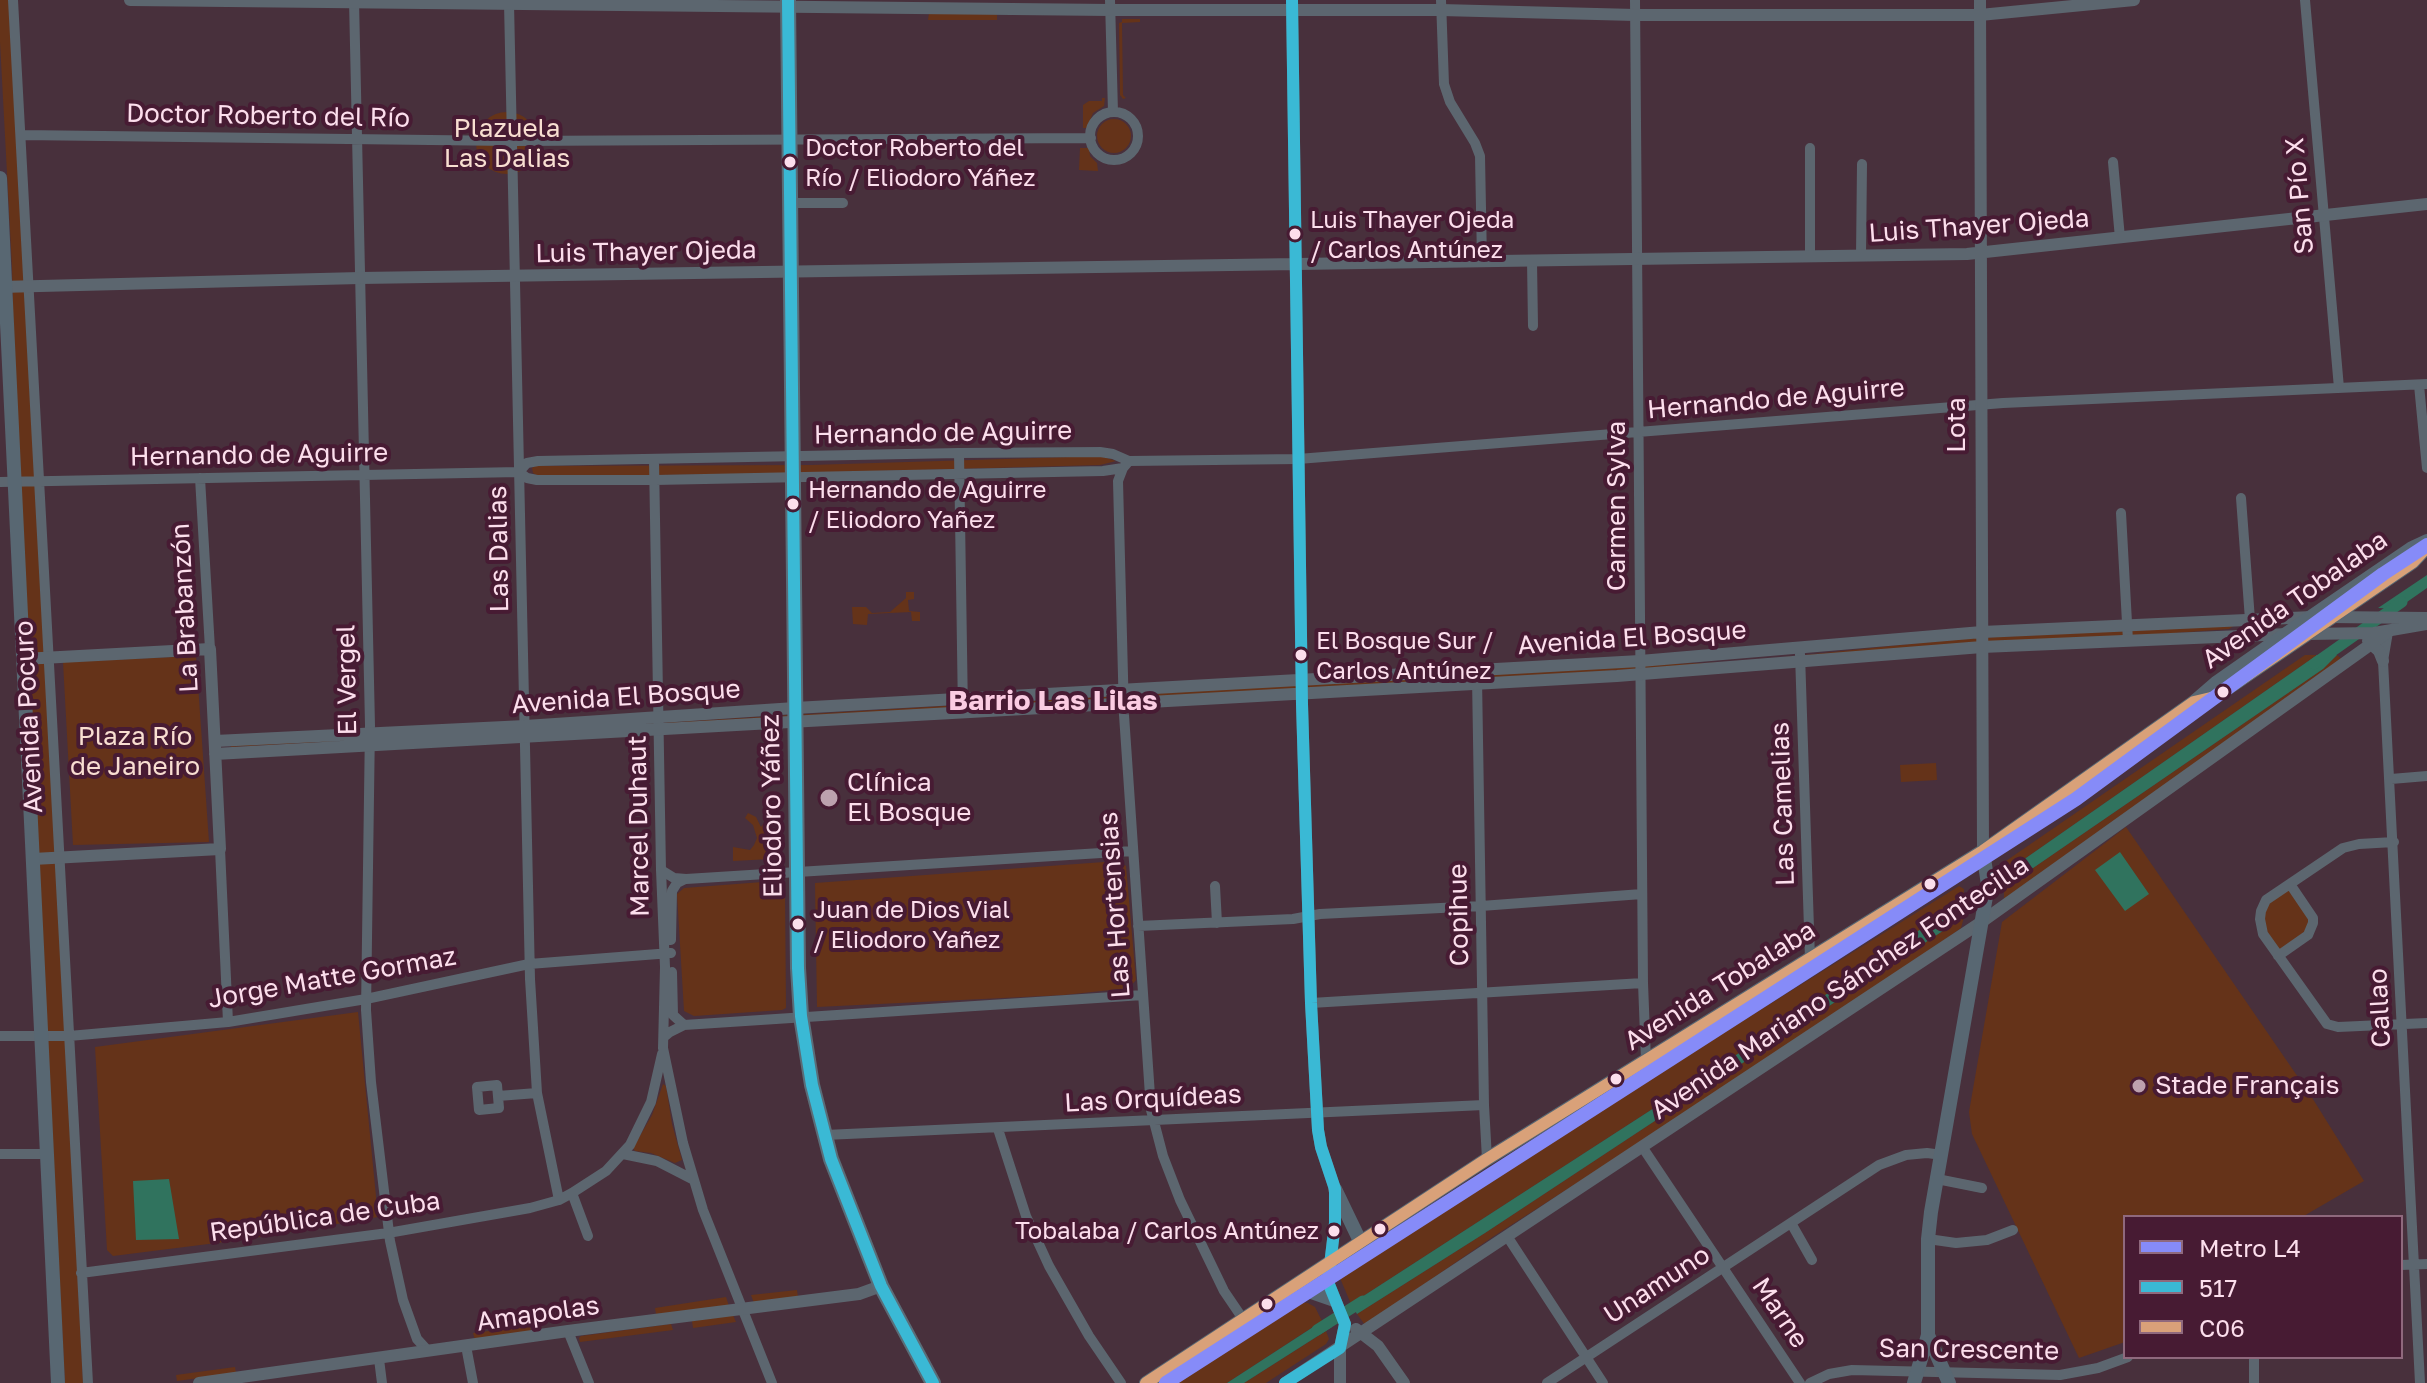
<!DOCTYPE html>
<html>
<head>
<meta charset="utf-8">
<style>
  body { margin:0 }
  #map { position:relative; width:2427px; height:1383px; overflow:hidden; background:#48303c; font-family:"Golos Text",sans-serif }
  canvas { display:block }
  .legend { position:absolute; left:2123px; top:1215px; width:280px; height:144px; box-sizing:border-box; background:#471b33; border:2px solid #8f697d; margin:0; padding:10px 14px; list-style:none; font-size:24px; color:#fcdeec }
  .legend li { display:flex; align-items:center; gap:16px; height:40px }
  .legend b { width:40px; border:2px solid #8f697d }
</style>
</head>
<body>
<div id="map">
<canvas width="2427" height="1383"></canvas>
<ul class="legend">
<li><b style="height:10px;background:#868bf8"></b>Metro L4</li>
<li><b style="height:10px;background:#3ab9d5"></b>517</li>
<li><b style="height:10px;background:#d9a179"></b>C06</li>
</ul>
</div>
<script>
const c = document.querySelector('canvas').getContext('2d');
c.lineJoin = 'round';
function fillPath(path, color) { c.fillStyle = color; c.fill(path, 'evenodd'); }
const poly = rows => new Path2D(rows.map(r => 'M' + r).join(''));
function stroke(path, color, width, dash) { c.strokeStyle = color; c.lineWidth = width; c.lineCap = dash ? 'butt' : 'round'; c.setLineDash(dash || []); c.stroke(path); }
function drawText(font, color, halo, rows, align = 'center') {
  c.font = font + ' "Golos Text",sans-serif'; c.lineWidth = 8; c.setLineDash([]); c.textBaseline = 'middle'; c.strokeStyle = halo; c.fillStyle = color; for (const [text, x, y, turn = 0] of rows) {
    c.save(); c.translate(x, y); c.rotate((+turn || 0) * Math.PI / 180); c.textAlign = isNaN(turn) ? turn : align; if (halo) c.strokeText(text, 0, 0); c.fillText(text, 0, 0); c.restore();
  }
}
fillPath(poly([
  [0,0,9,0,39,490,83,1383,65,1383,17,497,12,267,0,42],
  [929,13,997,14,997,20,928,20],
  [1122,19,1140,19,1140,22,1122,23,1123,95,1126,98,1123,99,1120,95,1119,23,1122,22],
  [1102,98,1105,98,1104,106,1093,113,1087,128,1083,128,1083,105,1089,101,1102,101],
  '476 143a31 31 0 1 1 62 0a31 31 0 1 1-62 0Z',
  '1097 136a17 17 0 1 1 34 0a17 17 0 1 1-34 0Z',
  [1080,148,1089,148,1090,156,1097,163,1098,171,1079,170],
  [1101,456,1116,461,1100,465,772,474,538,476,533,473,532,468,535,466,811,465],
  [906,592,914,592,914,599,908,600,909,611,920,612,920,621,912,621,911,612,868,614,867,625,853,624,852,607,866,607,872,613,890,612,906,598],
  [2235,625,2229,629,2175,633,1394,685,231,747,230,744,491,733,1632,665,1737,662,1958,639],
  [2305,655,2317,655,2003,874,2003,863],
  [2337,655,2345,662,2004,899,2004,888,2323,669],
  [196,656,209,842,73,845,63,662],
  [1936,763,1937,780,1901,782,1900,765],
  [748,813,756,817,761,827,765,822,769,821,771,859,733,861,733,847,750,850,754,845,757,838,753,825,745,818],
  [2126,827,2311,1096,2364,1181,2302,1217,2125,1217,2125,1342,2079,1358,1972,1134,1969,1112,2002,922],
  [1118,861,1126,866,1136,980,1129,988,1064,995,817,1007,815,883],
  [776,881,785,887,785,891,786,1008,782,1010,694,1016,684,1011,677,894,684,888],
  [1959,886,1964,889,1963,900,1914,935,1770,1033,1351,1304,1340,1278,1533,1152],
  [2289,888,2311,919,2310,927,2280,952,2266,932,2263,917,2269,902],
  [1964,917,1961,928,1851,1008,1494,1236,1365,1325,1357,1314,1485,1233],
  [358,1012,378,1217,248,1239,113,1256,107,1250,95,1047],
  [663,1084,666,1086,672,1124,682,1160,675,1163,651,1153,635,1151,633,1148,652,1115],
  [797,1290,798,1297,754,1303,751,1295],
  [726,1297,729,1306,656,1314,655,1308],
  [1299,1302,1308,1303,1315,1307,1322,1321,1227,1383,1174,1383,1285,1308],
  [733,1315,736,1322,693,1328,692,1321],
  [671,1324,673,1330,580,1342,579,1338,581,1336],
  [530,1326,531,1332,475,1340,473,1333],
  [1326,1331,1329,1339,1326,1344,1266,1383,1244,1383],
  [235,1367,236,1373,177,1381,176,1375]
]), '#653319');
fillPath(poly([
  [2427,575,2427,588,2397,609,2378,608],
  [2317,655,2337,655,2323,669,2004,888,2003,874],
  [2120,852,2149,894,2125,911,2095,870],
  [1963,900,1964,917,1485,1233,1357,1314,1351,1304,1770,1033],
  [169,1179,179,1239,136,1240,133,1181],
  [1327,1318,1332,1327,1244,1383,1227,1383]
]), '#30735e');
stroke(poly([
  [2314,664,2402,602],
  [1953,915,2015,873],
  [1317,1330,1363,1301]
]), '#30735e', 11);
stroke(poly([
  [13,0,88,1383],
  [354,0,370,725,366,1010,371,1082,390,1241,403,1300,417,1339,428,1351],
  [1110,0,1113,112],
  [1441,0,1444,84,1450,102,1475,143,1480,156,1482,261],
  [1635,0,1643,983,1646,1060],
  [2305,0,2339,388],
  [509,3,530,979,537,1093,559,1200],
  '1090 136a24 24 0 1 1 48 0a24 24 0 1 1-48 0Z',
  [21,135,512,141,1091,138],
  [2113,162,2120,238],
  [790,203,843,203],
  [1861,256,1862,164],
  [1810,257,1810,148],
  [1532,261,1533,326],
  [2419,385,2427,468],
  [959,453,963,713],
  [654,460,661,870,665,967,663,1048,683,1143,703,1210,772,1383],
  [1123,468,1118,481,1124,715,1151,1110,1163,1156,1180,1200,1224,1291,1243,1319],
  [519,472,527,463,538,461,959,453,1100,452,1113,454,1129,461,1298,459,2003,403,2427,384],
  [200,478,210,649],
  [0,482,519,472,527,478,537,480,655,480,1103,471,1123,468,1129,461],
  [2241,498,2250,620],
  [2121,513,2128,641],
  [2388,632,2383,661,2420,1383],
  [1800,654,1810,959],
  [1477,678,1484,1105,1487,1159],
  [2391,779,2427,776],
  [2394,842,2359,844,2343,848,2266,900,2261,911,2260,919,2263,934,2327,1024,2338,1027,2427,1023],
  [220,849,228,1022],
  [661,870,674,878,686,879,1133,851],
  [1215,886,1217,923],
  [1138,926,1293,919,1320,914,1481,906,1642,894],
  [671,940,672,891,677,883,685,879],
  [2278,956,2308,935,2313,923,2313,918,2290,884],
  [672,972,673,1015,684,1025],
  [1311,1003,1643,983],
  [0,1036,69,1036,228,1022,366,999,529,964,671,953],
  [664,1037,670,1032,684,1025,1143,995],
  [497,1085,499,1108,479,1110,477,1087,497,1085],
  [498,1096,537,1093],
  [998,1129,1026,1216,1049,1266,1089,1336,1121,1383],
  [825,1135,1484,1105],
  [1643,1148,1800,1383],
  [0,1154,47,1154],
  [623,1154,657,1161,694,1180],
  [1937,1179,1982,1188],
  [572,1193,588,1236],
  [1791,1223,1812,1260],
  [1507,1236,1603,1383],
  [1928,1239,1956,1243,1987,1240,2013,1230],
  [2401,1265,2427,1264],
  [81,1273,388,1233,530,1208,559,1200,572,1193,606,1171,630,1145,651,1102,662,1054],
  [568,1331,589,1383],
  [466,1346,473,1383],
  [379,1359,382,1383],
  [1547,1383,1879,1165,1906,1155,1927,1153,1942,1155],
  [1810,1383,1829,1374,1852,1370,2060,1375,2098,1368,2128,1357],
  [2254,1383,2254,1357]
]), '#5c666f', 10);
stroke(poly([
  [130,0,1110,10,1441,10,1635,15,1980,15,2134,0],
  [1292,0,1302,704,1311,1003,1318,1130,1321,1147,1335,1189,1335,1223,1328,1282,1345,1324],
  [1980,0,1983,851],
  [0,287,360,278,1967,254,2427,204],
  [2330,617,2427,618],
  [2307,634,2374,633,2427,624],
  [2368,641,2379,651,2383,661],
  [23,659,210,649,220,849,33,859],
  [215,741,525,726,795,708,1640,661,1982,632,2312,617],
  [215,754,1617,676,1982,647,2288,634],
  [1356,1329,1378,1346,1404,1383],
  [199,1383,568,1331,859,1294,881,1286],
  [1285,1383,1980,923,2388,632],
  [1340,1383,1340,1348,1345,1324]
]), '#5c666f', 12);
stroke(poly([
  [0,178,58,1383],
  [2200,701,2215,697,2287,648,2413,562,2427,547],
  [1335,1189,1360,1241],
  [1288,1290,1311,1292,1334,1300],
  [1928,1335,1949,1383],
  [1146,1383,1487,1159,1983,851,2194,702,2216,683,2286,634,2412,548,2427,541],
  [1914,1383,1928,1335,1928,1239,1931,1212,1988,885,1983,851]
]), '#586772', 14);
stroke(poly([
  [788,0,798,968,801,1016,812,1085,831,1159,881,1286,933,1383]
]), '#5a6d78', 16);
stroke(poly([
  [788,0,798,968,801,1016,812,1085,831,1159,881,1286,933,1383],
  [1285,1383,1340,1348,1345,1324,1328,1282,1335,1223,1335,1189,1321,1147,1318,1130,1311,1003,1302,704,1292,0]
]), '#3ab9d5', 12);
stroke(poly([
  [1146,1383,1487,1159,1983,851,2194,702,2215,697,2413,562,2427,547]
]), '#d9a179', 12);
stroke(poly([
  [1166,1383,2076,799,2383,574,2427,545]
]), '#868bf8', 14);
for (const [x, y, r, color] of [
  [790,162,7,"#fcdeec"],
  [1295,234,7,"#fcdeec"],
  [793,504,7,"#fcdeec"],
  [1301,655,7,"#fcdeec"],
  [2223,692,7,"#fcdeec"],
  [829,798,10,"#bda1ae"],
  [1930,884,7,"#fcdeec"],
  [798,924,7,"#fcdeec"],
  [1616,1079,7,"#fcdeec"],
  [2139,1086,8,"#bda1ae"],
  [1380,1229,7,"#fcdeec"],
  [1334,1231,7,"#fcdeec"],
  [1267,1304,7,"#fcdeec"]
]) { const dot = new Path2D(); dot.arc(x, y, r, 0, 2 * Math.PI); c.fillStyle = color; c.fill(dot); stroke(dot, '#471b33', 3); }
drawText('24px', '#fcdeec', '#471b33', [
  ["Doctor Roberto del",805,148],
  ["Río / Eliodoro Yáñez",805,178],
  ["Luis Thayer Ojeda",1310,220],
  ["/ Carlos Antúnez",1310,250],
  ["Hernando de Aguirre",808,490],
  ["/ Eliodoro Yañez",808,520],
  ["El Bosque Sur /",1316,641],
  ["Carlos Antúnez",1316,671],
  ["Juan de Dios Vial",813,910],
  ["/ Eliodoro Yañez",813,940],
  ["Tobalaba / Carlos Antúnez",1319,1231,"right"]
], 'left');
drawText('26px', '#fcdeec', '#471b33', [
  ["Doctor Roberto del Río",268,116,1],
  ["San Pío X",2300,196,-95],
  ["Luis Thayer Ojeda",1979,226,-4],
  ["Luis Thayer Ojeda",646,252,-1],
  ["Hernando de Aguirre",1776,399,-5],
  ["Lota",1957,425,-90],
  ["Hernando de Aguirre",943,433,-1],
  ["Hernando de Aguirre",259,455,-1],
  ["Carmen Sylva",1617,506,-90],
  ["Las Dalias",499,549,-91],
  ["Avenida Tobalaba",2295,600,-35],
  ["La Brabanzón",185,608,-93],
  ["Avenida El Bosque",1632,638,-4],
  ["El Vergel",347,680,-91],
  ["Avenida El Bosque",626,697,-4],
  ["Avenida Pocuro",29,717,-93],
  ["Las Camelias",1783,804,-92],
  ["Eliodoro Yáñez",772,806,-91],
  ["Marcel Duhaut",639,826,-91],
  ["Las Hortensias",1115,905,-94],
  ["Copihue",1459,915,-91],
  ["Jorge Matte Gormaz",332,978,-10],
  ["Avenida Tobalaba",1720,986,-32],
  ["Avenida Mariano Sánchez Fontecilla",1840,988,-34],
  ["Callao",2380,1008,-93],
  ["Las Orquídeas",1153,1099,-3],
  ["República de Cuba",325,1217,-8],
  ["Unamuno",1657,1285,-33],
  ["Marne",1780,1313,56],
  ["Amapolas",538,1314,-8],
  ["San Crescente",1969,1350,1]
]);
drawText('26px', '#f8ded1', '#471b33', [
  ["Plazuela",507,129],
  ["Las Dalias",507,159],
  ["Plaza Río",135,737],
  ["de Janeiro",135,767]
]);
drawText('26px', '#fcdeec', '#471b33', [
  ["Clínica",847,783],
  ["El Bosque",847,813],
  ["Stade Français",2155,1086]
], 'left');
drawText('bold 28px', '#fbcce2', '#471b33', [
  ["Barrio Las Lilas",1053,701]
]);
</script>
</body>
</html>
